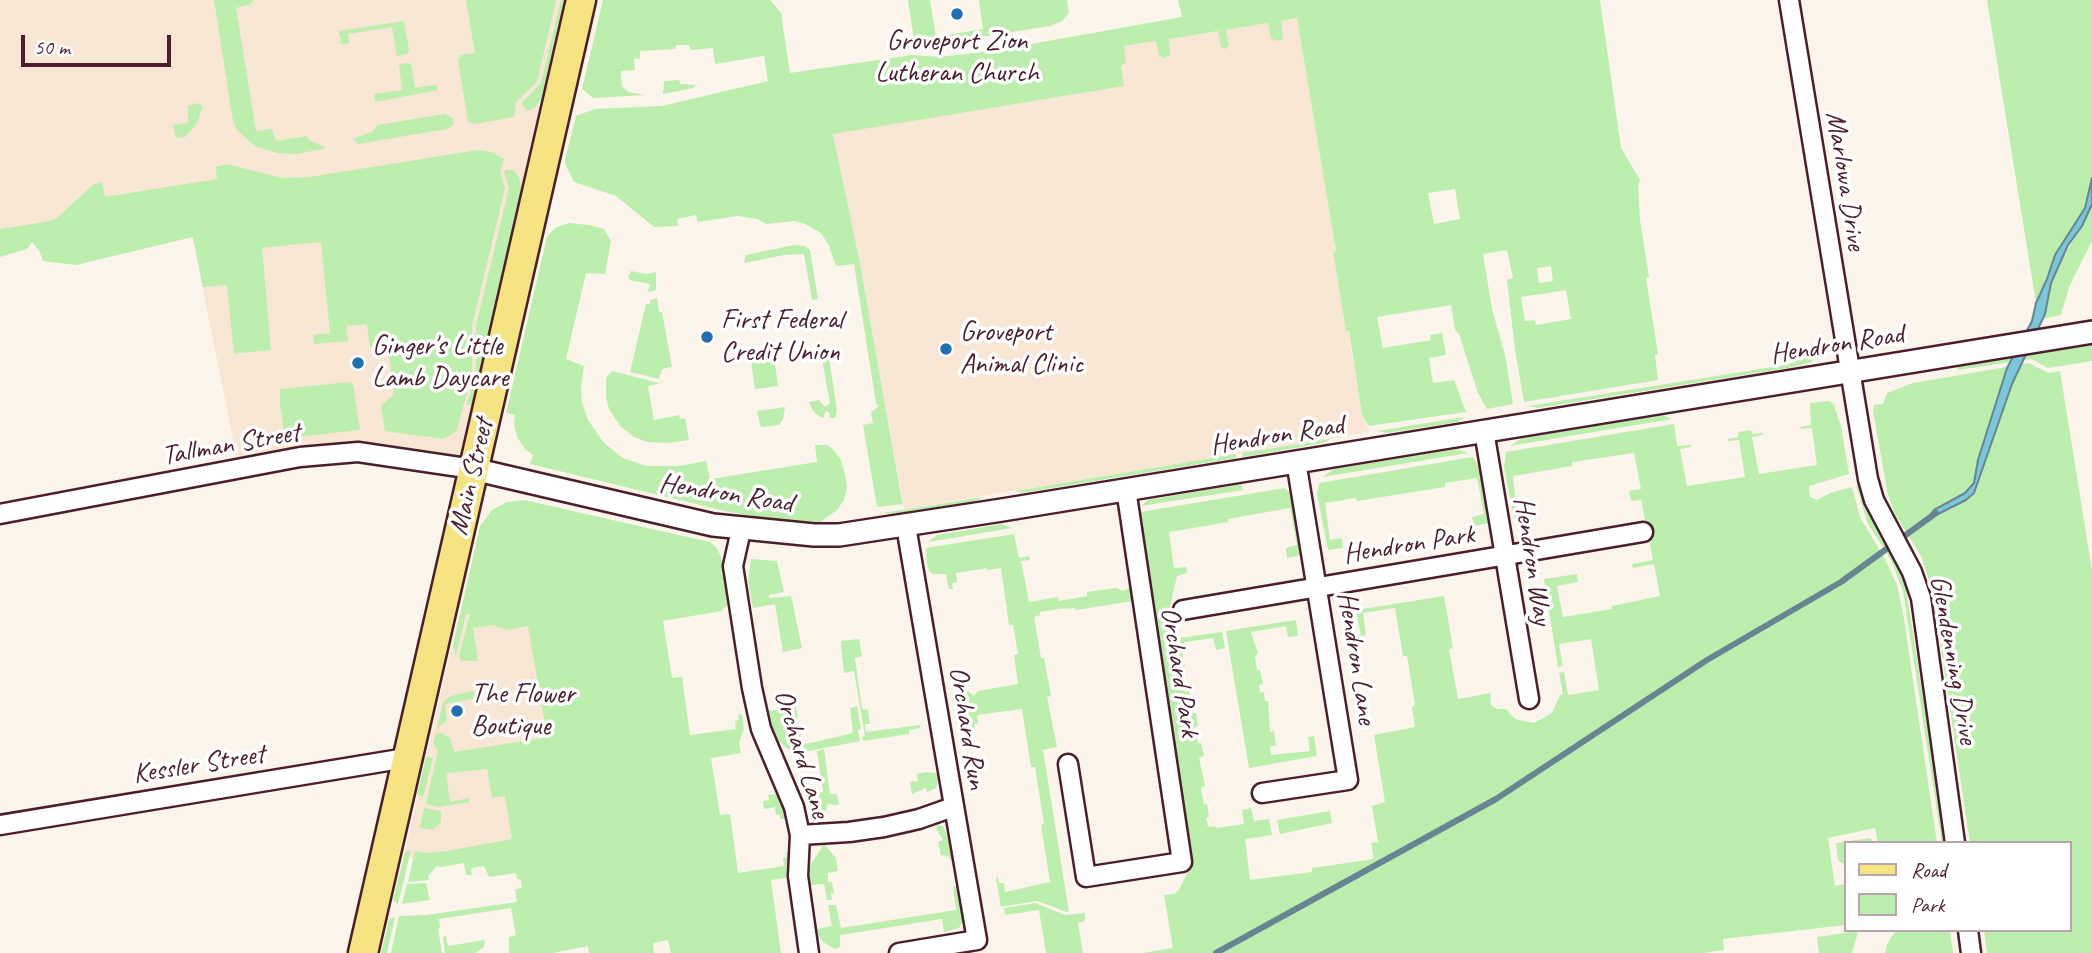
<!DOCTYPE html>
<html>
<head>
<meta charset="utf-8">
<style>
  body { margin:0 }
  #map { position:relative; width:2092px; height:953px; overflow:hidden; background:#fbf4eb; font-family:Caveat,sans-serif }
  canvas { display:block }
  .legend { position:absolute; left:1844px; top:841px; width:228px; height:91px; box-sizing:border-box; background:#fff; border:2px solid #b7a5aa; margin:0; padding:9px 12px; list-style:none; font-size:21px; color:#4a1f2b }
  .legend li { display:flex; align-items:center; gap:14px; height:35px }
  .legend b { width:35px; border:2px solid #b7a5aa }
  .scale { position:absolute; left:21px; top:35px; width:150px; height:32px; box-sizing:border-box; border:4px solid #4a1f2b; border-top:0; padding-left:9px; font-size:21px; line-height:24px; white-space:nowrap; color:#4a1f2b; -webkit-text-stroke:5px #fff; paint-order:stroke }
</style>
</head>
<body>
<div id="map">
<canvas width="2092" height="953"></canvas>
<ul class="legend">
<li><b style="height:9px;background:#f5e382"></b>Road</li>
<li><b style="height:19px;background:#bbedad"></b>Park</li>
</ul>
<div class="scale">50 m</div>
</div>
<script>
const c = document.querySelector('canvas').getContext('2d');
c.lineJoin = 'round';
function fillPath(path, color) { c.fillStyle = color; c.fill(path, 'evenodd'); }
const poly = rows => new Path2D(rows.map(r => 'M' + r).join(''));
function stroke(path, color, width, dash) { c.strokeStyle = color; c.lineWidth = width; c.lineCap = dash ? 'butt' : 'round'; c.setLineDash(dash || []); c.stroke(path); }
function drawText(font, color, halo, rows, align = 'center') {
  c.font = font + ' Caveat,sans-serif'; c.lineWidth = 7; c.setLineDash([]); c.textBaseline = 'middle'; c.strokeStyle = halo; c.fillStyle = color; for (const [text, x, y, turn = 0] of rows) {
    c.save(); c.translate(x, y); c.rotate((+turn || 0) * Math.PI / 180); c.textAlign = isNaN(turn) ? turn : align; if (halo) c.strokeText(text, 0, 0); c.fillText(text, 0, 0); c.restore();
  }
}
fillPath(poly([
  [0,0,568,0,529,151,548,150,473,469,358,452,239,469,185,200,0,229],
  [1297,18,1336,251,1333,253,1346,331,1348,331,1362,415,1370,432,904,509,860,263,833,133,1124,86,1121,66,1123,46,1157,41,1159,56,1168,57,1170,53,1168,39,1218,31,1221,47,1227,48,1229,45,1226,30,1268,23,1271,38,1280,21],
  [531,602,566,839,427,862,404,856,459,615]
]), '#f6e6d3');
fillPath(poly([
  [214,0,253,0,251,4,236,8,256,131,272,129,276,141,307,136,309,140,325,147,323,149,296,154,277,153,255,146,236,129,233,121],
  [466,0,556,0,537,82,516,102,514,117,475,124,468,122,458,60,461,55,475,53],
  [561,0,568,0,546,93,535,107,528,111,521,104,541,83],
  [603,0,770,0,781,13,790,73,912,55,939,57,992,51,1182,17,1178,0,1600,0,1621,148,1640,180,1638,186,1640,220,1649,277,1646,278,1658,354,1655,355,1658,380,1524,402,1515,350,1507,280,1513,278,1507,250,1483,254,1492,309,1505,355,1513,404,1487,409,1478,393,1459,334,1455,330,1451,305,1377,317,1383,348,1431,340,1430,335,1442,333,1446,355,1429,358,1433,383,1454,380,1466,412,1369,426,1362,415,1349,331,1346,331,1333,252,1336,251,1297,18,1281,21,1283,39,1276,41,1271,38,1268,23,1226,30,1229,45,1226,49,1221,47,1218,31,1169,39,1170,55,1164,58,1159,56,1156,41,1124,46,1126,62,1121,66,1124,86,833,134,860,263,902,501,903,504,877,507,863,425,873,423,871,412,879,406,876,403,854,264,836,266,829,246,821,233,805,224,795,221,766,224,757,219,738,216,698,222,696,215,677,219,678,226,654,227,616,196,574,182,566,166,565,160,576,116,595,109,662,106,768,81,764,56,715,64,713,48,691,50,689,45,676,45,675,49,640,51,640,58,634,59,635,70,621,71,621,78,622,86,628,92,645,95,593,98,582,89],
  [1455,189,1460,219,1434,224,1428,193],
  [1551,266,1553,281,1539,283,1537,268],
  [1566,290,1571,319,1536,325,1535,320,1525,321,1521,297],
  [908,0,930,0,936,37,983,29,979,0,1067,0,1069,13,1062,21,1050,26,942,43,914,39],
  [1987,0,2092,0,2092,178,2085,208,2055,255,2047,279,2036,303],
  [404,21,409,50,407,54,397,56,392,27,348,34,349,43,341,44,339,31],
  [408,63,411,64,415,88,436,85,438,90,375,102,374,94,402,90,399,64],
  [679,80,680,84,696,85,693,88,663,94,664,81],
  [198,103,203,107,196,125,185,137,176,138,173,125,188,123,188,106],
  [445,114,453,119,453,125,447,129,358,144,353,139,373,131,378,125],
  [478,150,492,152,504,159,500,172,505,188,472,326,472,374,457,429,454,433,443,439,385,431,381,406,394,394,388,345,370,348,367,324,346,326,348,341,314,344,313,335,330,333,321,242,262,248,271,350,240,353,234,354,227,285,203,287,193,237,76,265,43,261,39,250,32,242,27,249,0,257,0,229,50,221,57,218,94,184,102,182,105,197,217,179,216,167,227,164,282,178,310,177],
  [506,170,514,170,519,178,522,191,521,203,473,406,467,404,476,374,476,326,509,188,504,172],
  [2092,201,2092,241,2069,287,2061,315,2042,319,2051,283],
  [569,223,589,225,604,229,611,241,605,274,586,273,566,359,584,366,581,389,582,403,588,420,604,443,623,458,646,466,678,466,706,461,710,479,817,462,815,445,827,445,833,449,841,460,845,474,847,488,844,500,837,510,820,522,769,519,725,511,530,464,533,455,525,449,517,437,514,424,515,415,506,413,547,237,555,228],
  [794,245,805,246,810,250,818,299,812,300,804,254,784,255,744,263,746,255],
  [631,271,646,274,656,272,656,290,648,292,650,284,630,280,628,277],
  [657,298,659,312,662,312,672,367,662,369,659,379,630,372,646,304,650,304,650,300],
  [2092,343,2092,361,2048,368,2031,359,1958,370,1957,366],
  [828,352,837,410,835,418,829,418,830,413,826,411,823,418,820,417,813,411,809,402,819,400,825,407,830,403,821,353],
  [1811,356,1812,362,1788,368,1538,408,1528,406,1785,365],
  [774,357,778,386,755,389,751,361],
  [2029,363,2048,373,2060,371,2092,571,2092,953,1987,953,1984,930,2069,930,2069,843,1970,843,1932,589,1921,556,1895,514,1888,495,1873,411,1874,405,1883,404,1887,393,1913,383],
  [612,371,659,383,669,381,648,386,654,420,679,415,680,419,685,418,689,440,668,443,647,442,634,437,620,426,609,409,606,398,606,378],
  [349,382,353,384,360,430,285,438,280,403,280,389],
  [1829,401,1834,405,1841,426,1849,474,1809,486,1810,497,1817,500,1830,493,1852,487,1860,517,1885,559,1897,585,1904,619,1937,843,1878,843,1875,828,1828,838,1835,886,1845,884,1845,925,1723,939,1724,950,1704,953,1143,953,1173,948,1164,895,1174,894,1179,890,1191,865,1188,831,1140,512,1285,488,1294,497,1305,554,1287,558,1286,548,1297,545,1290,508,1228,519,1228,522,1169,532,1174,568,1186,567,1187,573,1177,576,1169,611,1172,639,1222,632,1225,648,1216,650,1213,638,1185,642,1178,647,1179,653,1182,652,1185,666,1181,667,1184,682,1188,682,1190,696,1186,697,1188,705,1191,705,1193,713,1196,713,1198,726,1195,727,1198,743,1201,743,1204,756,1199,758,1205,786,1201,788,1204,805,1207,804,1209,817,1206,818,1208,827,1215,826,1216,828,1244,824,1242,810,1251,808,1254,821,1269,819,1272,835,1245,839,1250,880,1312,872,1312,868,1374,859,1371,843,1378,842,1372,806,1385,802,1374,735,1415,727,1412,707,1415,705,1407,656,1403,656,1395,608,1363,613,1366,635,1361,636,1356,610,1444,596,1453,648,1449,649,1458,699,1490,693,1491,705,1497,709,1506,709,1515,719,1534,723,1552,713,1560,695,1563,694,1559,673,1564,672,1568,695,1599,690,1591,639,1559,644,1563,666,1558,667,1544,579,1577,574,1578,582,1557,586,1563,617,1612,609,1612,606,1660,596,1654,564,1633,568,1632,564,1653,560,1641,500,1631,501,1629,491,1641,489,1634,453,1572,462,1572,466,1513,476,1517,513,1529,511,1530,517,1514,519,1504,467,1506,452,1674,424,1677,446,1691,445,1691,447,1680,449,1687,486,1745,477,1739,440,1728,441,1728,439,1738,437,1738,432,1751,430,1752,434,1762,433,1763,435,1752,437,1759,474,1817,465,1812,428,1801,429,1800,427,1811,425,1810,403],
  [785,407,783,419,779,425,761,427,757,411],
  [1662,415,1672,419,1510,446,1522,438],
  [1464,417,1458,422,1387,433,1377,431],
  [1330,439,1323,443,1243,457,1242,453],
  [1457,449,1468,453,1323,477,1334,469],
  [1236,454,1236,458,1021,493,1015,491],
  [1473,457,1480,469,1489,523,1474,526,1472,517,1484,514,1477,478,1445,483,1445,487,1357,501,1356,498,1325,503,1330,540,1342,538,1343,548,1328,550,1317,494,1319,483],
  [1241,484,1243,490,1141,506,1148,500],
  [1856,485,1861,487,1869,514,1900,568,1905,582,1946,843,1942,843,1903,591,1891,560,1868,524],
  [983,497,976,501,892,514,883,513],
  [524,500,710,542,717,548,721,557,724,572,721,573,724,576,728,604,721,611,663,621,672,678,682,677,690,735,736,729,735,721,739,720,738,715,742,714,744,729,739,743,741,753,711,758,720,815,730,814,738,873,784,866,783,858,787,857,786,852,791,851,792,873,785,878,771,880,781,953,671,953,668,940,653,943,654,953,589,953,588,946,553,953,509,953,509,937,516,935,511,908,439,919,440,928,438,929,442,953,391,953,399,916,426,915,517,902,515,889,522,888,521,880,517,879,516,873,489,877,484,866,471,868,472,875,466,875,464,863,441,867,437,866,428,876,429,880,408,882,415,851,429,853,447,851,512,839,505,796,492,798,487,769,446,773,450,802,469,798,470,802,438,807,426,804,438,751,433,743,436,734,441,733,450,738,454,752,543,738,541,725,545,724,528,626,507,630,493,625,473,628,478,661,461,661,459,657,470,614,466,614,456,656,453,646,480,526,492,510,507,502],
  [1002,524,1012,528,928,542,937,535],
  [1014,534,1019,558,1029,556,1030,560,1021,561,1029,602,1058,597,1059,601,1087,596,1087,592,1116,588,1123,591,1128,589,1130,584,1133,601,1076,610,1075,608,1059,609,1040,612,1040,615,1034,617,1041,658,1044,658,1051,696,1047,697,1057,747,1043,750,1069,912,1067,912,1037,901,1001,907,996,878,998,877,999,883,1004,883,1005,892,1050,882,1041,825,1044,824,1035,767,1031,767,1022,709,977,715,978,723,974,724,975,729,971,730,965,692,968,691,974,696,978,691,1018,684,1014,655,1018,654,1013,625,1009,625,1001,568,987,570,987,568,956,573,957,582,952,583,953,589,949,589,946,574,933,574,929,571,927,563,926,548],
  [751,559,777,561,784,592,769,595,769,598,791,596,802,648,783,652,775,604,753,608,748,582],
  [1296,620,1298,636,1288,637,1286,626,1251,632,1258,653,1255,657,1257,670,1260,670,1263,684,1259,685,1260,693,1264,692,1265,701,1268,701,1270,732,1274,731,1276,745,1270,747,1271,755,1310,751,1308,737,1314,736,1317,756,1249,768,1226,631],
  [859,639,862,656,855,658,862,709,868,710,870,724,865,724,866,732,920,725,920,728,909,730,909,734,863,741,862,737,865,736,854,671,844,673,841,647,841,641],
  [474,691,476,698,445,704,447,720,437,729,443,702,451,696],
  [796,706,801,739,806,744,853,733,850,708,857,706,861,729,858,730,860,741,799,753,789,750,775,738,769,711],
  [824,749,830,794,837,794,839,805,827,804,826,815,818,819,811,814,807,800,809,795,823,792,817,751],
  [426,757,433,758,423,797,417,795],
  [927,772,936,773,939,777,936,788,927,792,926,788,912,794,910,782,918,781,917,774],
  [777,794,784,811,785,819,780,819,780,814,776,815,775,807,764,809,763,801,769,800,768,795],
  [424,808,441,811,441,822,433,830,420,828],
  [1330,811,1332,823,1280,834,1277,820],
  [937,825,943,826,945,830,954,861,951,861,948,856,941,855,938,842,943,840,936,828],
  [1871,838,1872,843,1845,843,1845,866,1838,860,1836,843],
  [824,844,836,858,838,871,828,873,828,882,832,882,834,893,831,893,832,900,827,900,824,884,810,885,808,877,810,866],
  [411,850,398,904,393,900,405,852],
  [426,883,430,900,402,904,407,884],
  [958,886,963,920,959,928,944,932,942,919,840,935,840,947,835,949,823,942,817,934,817,929,832,926,828,905,836,905,841,928,956,910,953,887],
  [1035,903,1065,915,1085,913,1085,921,1078,923,1083,953,1046,953,1039,910,1005,915,1004,908],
  [395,917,387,953,381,953,389,919],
  [1896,930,1950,930,1953,953,1885,953,1887,944],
  [1852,932,1858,932,1852,953,1819,953,1817,937],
  [446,936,448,946,485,940,484,947,475,953,445,953,443,937]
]), '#bbedad');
const water = poly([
  [2092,178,2092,204,2082,226,2068,245,2051,283,2045,314,2012,384,1974,493,1966,500,1932,517,1930,515,1934,510,1965,493,1974,483,1978,460,2007,368,2032,321,2036,303,2047,279,2055,255,2085,208,2092,178]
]);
fillPath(water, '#7ac7d9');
stroke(water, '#678493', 2);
stroke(poly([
  [1216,953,1496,799,1707,660,1841,582,1936,513]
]), '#678493', 6);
const minor = poly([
  [1789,0,1868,479,1874,500,1912,572,1921,598,1955,843],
  [1484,431,1529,699],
  [0,514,300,457,358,452,473,469],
  [741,530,733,566,752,688,761,729,794,807,800,835,798,876,809,953],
  [1183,610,1643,532],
  [1068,764,1086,877,1182,862,1126,489],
  [1262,793,1348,780,1296,461],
  [0,825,406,758],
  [800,835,849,832,884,827,919,819,953,807],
  [1968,930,1971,953],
  [899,953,977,940,906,526]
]);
const tertiary = poly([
  [473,469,713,525,814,535,839,535,1002,510,2092,332]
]);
const primary = poly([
  [363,953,581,0]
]);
stroke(minor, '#4a1f2b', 23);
stroke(tertiary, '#4a1f2b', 26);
stroke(primary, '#4a1f2b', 33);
stroke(minor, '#fff', 18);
stroke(tertiary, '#fff', 21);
stroke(primary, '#f5e382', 28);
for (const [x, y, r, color] of [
  [957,14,7,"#1f6fb2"],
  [707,337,7,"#1f6fb2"],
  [946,349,7,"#1f6fb2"],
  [358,363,7,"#1f6fb2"],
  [457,711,7,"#1f6fb2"]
]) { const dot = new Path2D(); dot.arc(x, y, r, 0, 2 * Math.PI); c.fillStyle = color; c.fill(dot); stroke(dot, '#fff', 2.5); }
drawText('28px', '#4a1f2b', '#fff', [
  ["Groveport Zion",957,42,"center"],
  ["Lutheran Church",957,74,"center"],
  ["First Federal",721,321],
  ["Credit Union",721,353],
  ["Groveport",960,333],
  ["Animal Clinic",960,365],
  ["Ginger's Little",372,347],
  ["Lamb Daycare",372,379],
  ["The Flower",471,695],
  ["Boutique",471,727]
], 'left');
drawText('28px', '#4a1f2b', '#fff', [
  ["Marlowa Drive",1845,181,81],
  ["Hendron Road",1837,345,-9],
  ["Hendron Road",1277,436,-9],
  ["Tallman Street",231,445,-10],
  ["Main Street",472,477,-77],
  ["Hendron Road",726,494,9],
  ["Hendron Park",1409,545,-9],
  ["Hendron Way",1532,561,81],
  ["Hendron Lane",1356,658,81],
  ["Glendenning Drive",1953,660,80],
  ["Orchard Park",1179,672,81],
  ["Orchard Run",967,728,81],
  ["Orchard Lane",801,754,73],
  ["Kessler Street",199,765,-9]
]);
</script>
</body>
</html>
